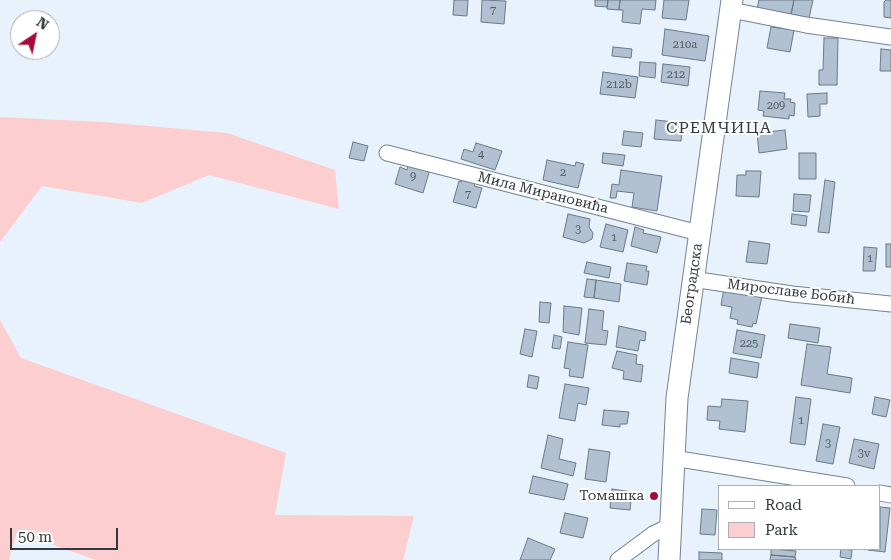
<!DOCTYPE html>
<html>
<head>
<meta charset="utf-8">
<style>
  body { margin:0 }
  #map { position:relative; width:891px; height:560px; overflow:hidden; background:#e8f2fd; font-family:"Roboto Serif",serif }
  canvas { display:block }
  .legend { position:absolute; left:718px; top:485px; width:162px; height:65px; box-sizing:border-box; background:#fff; border:1px solid #adafb2; margin:0; padding:6px 9px; list-style:none; font-size:15px; color:#32383f }
  .legend li { display:flex; align-items:center; gap:10px; height:25px }
  .legend b { width:25px; border:1px solid #adafb2 }
  .north { position:absolute; left:10px; top:10px; width:50px; height:50px; box-sizing:border-box; background:#fff; border:1px solid #adafb2; border-radius:50%; rotate:34deg; font-size:14px; font-weight:700; line-height:20px; text-align:center; color:#32383f }
  .north::after { content:''; display:block; margin:auto; width:18px; height:22px; background:#a50b39; clip-path:polygon(50% 0,100% 100%,50% 72%,0 100%) }
  .scale { position:absolute; left:10px; top:528px; width:108px; height:22px; box-sizing:border-box; border:2px solid #32383f; border-top:0; padding-left:6px; font-size:15px; line-height:18px; white-space:nowrap; color:#32383f; -webkit-text-stroke:4px #fff; paint-order:stroke }
</style>
</head>
<body>
<div id="map">
<canvas width="891" height="560"></canvas>
<ul class="legend">
<li><b style="height:6px;background:#fff"></b>Road</li>
<li><b style="height:14px;background:#fcced0"></b>Park</li>
</ul>
<div class="north">N</div>
<div class="scale">50 m</div>
</div>
<script>
const c = document.querySelector('canvas').getContext('2d');
c.lineJoin = 'round';
function fillPath(path, color) { c.fillStyle = color; c.fill(path, 'evenodd'); }
const poly = rows => new Path2D(rows.map(r => 'M' + r).join(''));
function stroke(path, color, width, dash) { c.strokeStyle = color; c.lineWidth = width; c.lineCap = dash ? 'butt' : 'round'; c.setLineDash(dash || []); c.stroke(path); }
function drawText(font, color, halo, rows, align = 'center') {
  c.font = font + ' "Roboto Serif",serif'; c.lineWidth = 4; c.setLineDash([]); c.textBaseline = 'middle'; c.strokeStyle = halo; c.fillStyle = color; for (const [text, x, y, turn = 0] of rows) {
    c.save(); c.translate(x, y); c.rotate((+turn || 0) * Math.PI / 180); c.textAlign = isNaN(turn) ? turn : align; if (halo) c.strokeText(text, 0, 0); c.fillText(text, 0, 0); c.restore();
  }
}
fillPath(poly([
  [0,117,103,122,227,133,335,170,339,209,209,175,142,203,42,186,0,242],
  [0,320,21,358,286,453,275,515,414,516,403,560,96,560,17,532,9,560,0,560]
]), '#fcced0');
const building = poly([
  [454,0,468,0,467,16,453,15,454,0],
  [482,0,506,1,504,24,481,22,482,0],
  [595,0,608,0,607,7,595,6,595,0],
  [608,0,620,0,619,10,607,9,608,0],
  [620,0,656,0,655,10,642,9,640,24,622,22,623,10,619,10,620,0],
  [664,0,689,0,686,20,662,18,664,0],
  [759,0,794,0,791,15,757,9,759,0],
  [794,0,813,0,809,18,791,14,794,0],
  [886,0,891,0,891,18,884,17,884,2,886,0],
  [771,27,794,30,790,52,767,48,771,27],
  [665,29,709,36,705,61,662,55,665,29],
  [824,38,838,38,837,85,819,85,819,70,823,70,824,38],
  [613,47,632,49,631,58,612,56,613,47],
  [881,49,891,50,891,71,880,71,881,49],
  [640,62,656,63,655,78,639,76,640,62],
  [663,64,690,67,688,86,661,82,663,64],
  [603,72,638,77,635,98,600,94,603,72],
  [760,91,785,93,784,99,791,99,790,102,795,103,794,116,789,115,789,119,763,116,764,111,758,110,760,91],
  [827,93,827,104,820,104,820,116,808,117,807,94,827,93],
  [656,120,683,123,681,141,654,139,656,120],
  [785,130,787,149,759,153,757,133,785,130],
  [624,131,643,133,641,147,622,145,624,131],
  [353,142,368,146,364,161,349,158,353,142],
  [476,143,502,151,495,170,461,159,464,149,473,152,476,143],
  [603,153,625,155,623,166,602,163,603,153],
  [799,153,816,153,816,179,799,179,799,153],
  [547,160,575,166,576,162,584,164,578,188,543,180,547,160],
  [408,165,430,169,423,193,395,184,400,167,407,170,408,165],
  [621,170,662,176,657,211,632,207,634,193,617,191,616,198,610,198,612,184,619,185,621,170],
  [746,171,761,171,759,197,736,196,737,175,746,175,746,171],
  [462,179,475,183,474,186,482,188,476,208,453,202,459,181,461,182,462,179],
  [825,180,835,182,829,233,818,232,825,180],
  [794,194,811,195,809,212,793,211,794,194],
  [568,214,590,219,589,227,593,233,592,239,584,243,563,237,568,214],
  [792,214,807,216,806,226,791,224,792,214],
  [606,224,628,230,623,252,600,247,606,224],
  [635,227,644,230,643,233,661,237,657,253,631,246,635,227],
  [749,241,770,244,767,264,746,262,749,241],
  [886,244,891,244,891,267,886,267,886,244],
  [864,247,877,248,875,271,863,271,864,247],
  [587,262,611,267,609,278,584,273,587,262],
  [627,263,647,266,646,271,649,271,647,285,624,281,627,263],
  [587,279,596,280,594,298,584,297,587,279],
  [596,280,621,284,619,302,594,298,596,280],
  [724,288,762,296,756,324,753,323,752,327,737,324,738,320,730,318,732,307,721,305,724,288],
  [540,302,551,303,549,323,539,322,540,302],
  [564,306,582,308,579,335,563,332,564,306],
  [589,309,604,311,602,330,608,331,606,345,585,343,589,309],
  [790,324,820,328,818,343,788,338,790,324],
  [619,326,646,332,645,341,640,340,638,351,616,347,619,326],
  [525,329,537,331,532,357,520,354,525,329],
  [737,330,765,335,761,358,733,353,737,330],
  [554,335,562,337,560,349,552,348,554,335],
  [568,342,588,345,583,378,569,376,570,369,564,368,568,342],
  [807,344,831,347,827,374,852,378,850,393,801,385,807,344],
  [617,351,637,355,636,364,643,365,641,382,623,379,624,371,612,368,617,351],
  [731,358,759,363,757,378,729,373,731,358],
  [529,375,539,377,537,389,527,387,529,375],
  [565,384,589,388,586,405,578,403,575,421,559,418,565,384],
  [796,397,811,399,805,445,790,443,796,397],
  [875,397,890,400,886,417,872,414,875,397],
  [722,399,748,401,745,432,719,429,720,421,707,420,708,406,721,407,722,399],
  [604,410,629,412,627,424,620,424,620,427,602,425,604,410],
  [823,424,840,427,833,464,816,461,823,424],
  [548,435,563,439,559,459,576,463,573,476,541,468,548,435],
  [854,439,879,444,874,469,849,463,854,439],
  [589,449,610,452,606,482,585,479,589,449],
  [533,476,568,484,564,500,529,493,533,476],
  [612,489,632,492,630,510,610,508,612,489],
  [880,507,890,508,885,552,868,550,880,549,880,507],
  [702,509,717,510,715,535,700,534,702,509],
  [565,513,588,518,583,538,560,533,565,513],
  [528,538,555,549,550,560,520,560,528,538],
  [771,549,796,551,795,557,771,555,771,549],
  [841,549,852,550,851,559,840,557,841,549],
  [699,552,722,553,722,560,699,560,699,552],
  [771,555,795,557,796,560,770,560,771,555]
]);
fillPath(building, '#b1c1d2');
stroke(building, '#6a7988', 1);
const street = poly([
  [731,10,806,25,891,37],
  [387,153,699,233],
  [692,279,792,294,891,304],
  [673,458,847,486],
  [880,493,891,495],
  [618,560,653,534,670,526]
]);
const secondary = poly([
  [669,560,677,398,732,0]
]);
stroke(street, '#738291', 17);
stroke(secondary, '#738291', 23);
stroke(street, '#fff', 15);
stroke(secondary, '#fff', 21);
for (const [x, y, r, color] of [
  [654,496,5,"#a50b39"]
]) { const dot = new Path2D(); dot.arc(x, y, r, 0, 2 * Math.PI); c.fillStyle = color; c.fill(dot); stroke(dot, '#fff', 2); }
drawText('11px', '#525a64', null, [
  ["7",493,11],
  ["210a",685,45],
  ["212",676,75],
  ["212b",619,85],
  ["209",776,106],
  ["4",481,155],
  ["2",563,173],
  ["9",413,177],
  ["7",468,195],
  ["3",578,230],
  ["1",614,238],
  ["1",870,259],
  ["225",749,344],
  ["1",801,421],
  ["3",828,444],
  ["3v",864,454]
]);
drawText('14px', '#32383f', '#fff', [
  ["Мила Мирановића",543,193,14],
  ["Београдска",692,284,-82],
  ["Мирославе Бобић",791,292,7]
]);
drawText('14px', '#32383f', '#fff', [
  ["Томашка",644,496]
], 'right');
c.letterSpacing = '1px';
drawText('16px', '#32383f', '#fff', [
  ["СРЕМЧИЦА",719,128]
]);
c.letterSpacing = '0px';
</script>
</body>
</html>
